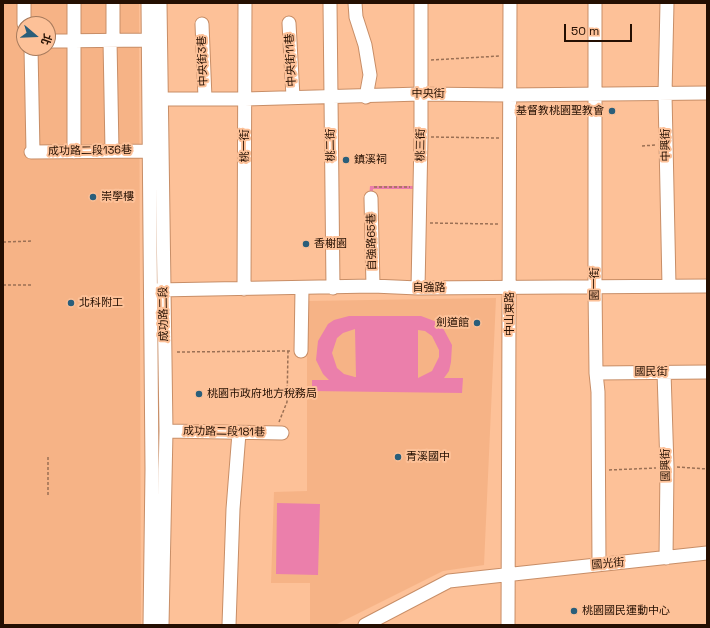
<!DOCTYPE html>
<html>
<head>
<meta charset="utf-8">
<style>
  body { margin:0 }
  #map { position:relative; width:710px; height:628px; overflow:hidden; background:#fdc198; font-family:"Space Grotesk","Noto Sans TC",sans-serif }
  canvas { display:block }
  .frame { position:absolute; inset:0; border:4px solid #240f02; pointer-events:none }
  .north { position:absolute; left:16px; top:16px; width:40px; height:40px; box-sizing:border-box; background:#fdc198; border:1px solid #a67a5c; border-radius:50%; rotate:109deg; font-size:11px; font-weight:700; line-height:16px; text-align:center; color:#240f02 }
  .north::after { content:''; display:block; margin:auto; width:14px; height:18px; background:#2a5e7a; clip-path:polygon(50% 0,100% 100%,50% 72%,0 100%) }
  .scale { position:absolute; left:564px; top:24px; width:68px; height:18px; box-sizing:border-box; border:2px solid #240f02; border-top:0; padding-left:5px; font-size:12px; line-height:14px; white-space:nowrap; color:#240f02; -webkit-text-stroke:3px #fdc198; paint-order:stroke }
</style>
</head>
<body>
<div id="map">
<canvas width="710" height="628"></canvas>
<div class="frame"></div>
<div class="north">北</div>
<div class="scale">50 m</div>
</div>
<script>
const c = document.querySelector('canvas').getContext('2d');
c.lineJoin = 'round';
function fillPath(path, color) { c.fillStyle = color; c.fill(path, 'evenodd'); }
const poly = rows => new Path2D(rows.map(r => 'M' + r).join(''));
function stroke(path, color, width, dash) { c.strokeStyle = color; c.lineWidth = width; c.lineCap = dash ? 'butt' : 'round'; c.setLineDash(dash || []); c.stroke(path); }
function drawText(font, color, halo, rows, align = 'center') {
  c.font = font + ' "Space Grotesk","Noto Sans TC",sans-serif'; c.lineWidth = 4; c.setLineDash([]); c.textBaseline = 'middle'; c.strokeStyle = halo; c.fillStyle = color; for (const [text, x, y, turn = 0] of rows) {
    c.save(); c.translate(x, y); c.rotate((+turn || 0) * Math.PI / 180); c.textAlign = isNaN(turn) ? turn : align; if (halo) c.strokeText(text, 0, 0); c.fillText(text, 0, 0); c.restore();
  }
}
fillPath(poly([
  [3,3,139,3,141,625,3,625],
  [24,24,48,24,48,48,24,48],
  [496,298,484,565,443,571,335,625,310,625,310,583,271,583,274,492,307,491,307,301]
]), '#f6b386');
fillPath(poly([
  [370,186,418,186,418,189,373,189,373,198,369,198],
  [349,316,421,316,437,322,444,330,452,345,451,362,449,371,444,378,463,378,462,393,312,391,312,380,329,380,323,374,316,360,318,341,328,324,334,320],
  [355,329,356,377,355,377,344,374,337,368,332,353,337,338,343,333],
  [418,330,425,331,432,336,439,350,439,357,432,371,418,378],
  [277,503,320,504,318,575,276,574]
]), '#eb7fab');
const minor = poly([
  [24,3,24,24],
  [74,3,74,152],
  [113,3,113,40],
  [148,3,152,469,150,625],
  [160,3,166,431,162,625],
  [330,3,333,288],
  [355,3,356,17,365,45,370,75,366,97],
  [595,3,595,287,596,373,598,392,599,564],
  [667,3,665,94,669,286],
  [289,23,293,97],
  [202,24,205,98],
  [110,40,112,151],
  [48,41,149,40],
  [31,48,33,152],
  [153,99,245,99,421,94,508,95,707,93],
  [31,152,149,151],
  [371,198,373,286],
  [418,288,421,137,421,3],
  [244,289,245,3],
  [157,290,373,286,418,288,707,286],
  [301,351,302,289],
  [664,372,667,467,666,558],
  [596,373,707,372],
  [166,431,282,433],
  [229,625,233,509,239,433],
  [365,625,449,581,707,553],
  [508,625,510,3]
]);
stroke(minor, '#c88e67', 15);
stroke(poly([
  [431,60,500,56],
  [431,137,499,138],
  [642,146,655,145],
  [374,187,410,187],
  [430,223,498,224],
  [3,242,32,241],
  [3,285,32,285],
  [177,352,291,351],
  [279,422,287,402,288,351],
  [48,457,48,496],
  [677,467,707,469],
  [609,470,656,468]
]), '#9b7054', 1.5, [3, 2]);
stroke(minor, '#fff', 13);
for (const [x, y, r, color] of [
  [612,111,4,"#2a5e7a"],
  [346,160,4,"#2a5e7a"],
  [93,197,4,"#2a5e7a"],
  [306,244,4,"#2a5e7a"],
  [71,303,4,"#2a5e7a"],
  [477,323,4,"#2a5e7a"],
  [199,394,4,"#2a5e7a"],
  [398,457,4,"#2a5e7a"],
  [574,611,4,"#2a5e7a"]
]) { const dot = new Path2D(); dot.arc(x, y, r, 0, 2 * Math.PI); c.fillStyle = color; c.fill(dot); stroke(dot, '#fdc198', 1.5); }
drawText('11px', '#240f02', '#fdc198', [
  ["中央街11巷",291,60,-93],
  ["中央街3巷",203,61,-92],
  ["中央街",428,94],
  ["桃二街",331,145,-91],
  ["桃三街",421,145,-89],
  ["中興街",666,145,-91],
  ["桃一街",245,146,-90],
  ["成功路二段136巷",90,151,-1],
  ["自強路65巷",372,242,-91],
  ["園一街",595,284,-90],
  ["自強路",429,288],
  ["成功路二段",164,314,-91],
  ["中山東路",510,314,-90],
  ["國民街",651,372],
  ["成功路二段181巷",224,432,1],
  ["國興街",666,465,-91],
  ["國光街",608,564,-5]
]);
drawText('11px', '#240f02', '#fdc198', [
  ["基督教桃園聖教會",604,111,"right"],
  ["鎮溪祠",354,160],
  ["崇學樓",101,197],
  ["香榭園",314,244],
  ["北科附工",79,303],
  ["劍道館",469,323,"right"],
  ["桃園市政府地方稅務局",207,394],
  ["青溪國中",406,457],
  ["桃園國民運動中心",582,611]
], 'left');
</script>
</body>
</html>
